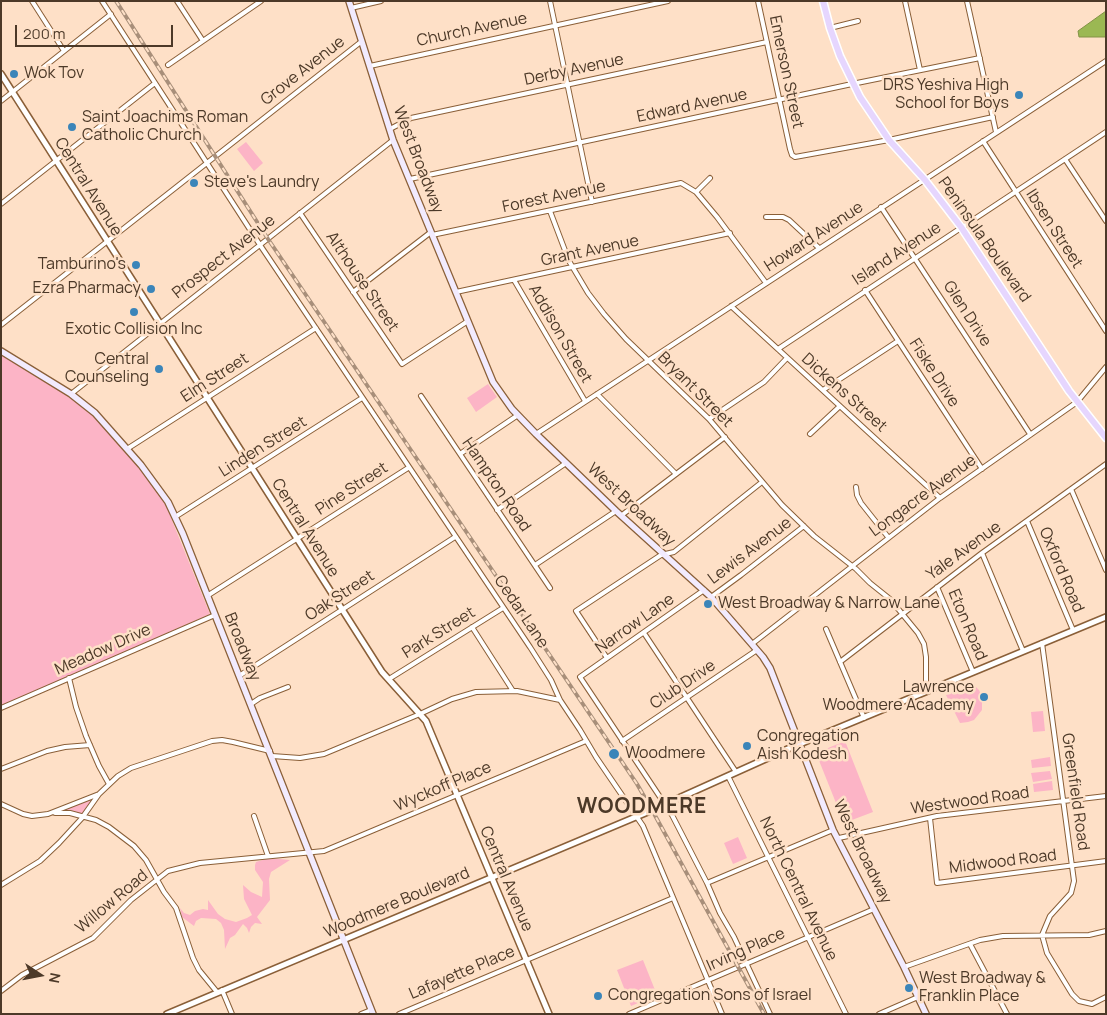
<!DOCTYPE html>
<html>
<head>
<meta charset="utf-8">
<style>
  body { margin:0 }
  #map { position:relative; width:1107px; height:1015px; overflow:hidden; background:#fee0c7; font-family:Manrope,sans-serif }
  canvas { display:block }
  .frame { position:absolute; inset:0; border:2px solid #4c3928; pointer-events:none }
  .north { position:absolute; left:15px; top:950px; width:50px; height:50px; -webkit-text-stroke:4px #fee0c7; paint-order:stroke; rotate:101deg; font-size:14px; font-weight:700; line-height:20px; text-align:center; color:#4c3928 }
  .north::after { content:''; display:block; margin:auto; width:18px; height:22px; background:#4c3928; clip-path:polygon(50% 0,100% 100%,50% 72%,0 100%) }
  .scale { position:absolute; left:15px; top:25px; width:158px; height:22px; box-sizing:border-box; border:2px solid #4c3928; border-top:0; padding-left:6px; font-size:15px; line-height:18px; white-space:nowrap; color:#4c3928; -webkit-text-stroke:4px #fee0c7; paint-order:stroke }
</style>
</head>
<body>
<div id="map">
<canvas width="1107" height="1015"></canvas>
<div class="frame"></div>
<div class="north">N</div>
<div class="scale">200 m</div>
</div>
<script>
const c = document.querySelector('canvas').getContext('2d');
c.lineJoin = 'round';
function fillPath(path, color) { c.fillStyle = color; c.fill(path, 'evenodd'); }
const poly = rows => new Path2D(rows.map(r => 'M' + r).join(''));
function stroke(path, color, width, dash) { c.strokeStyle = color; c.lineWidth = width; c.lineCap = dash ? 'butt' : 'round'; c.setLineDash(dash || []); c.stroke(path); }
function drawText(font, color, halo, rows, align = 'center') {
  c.font = font + ' Manrope,sans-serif'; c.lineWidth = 5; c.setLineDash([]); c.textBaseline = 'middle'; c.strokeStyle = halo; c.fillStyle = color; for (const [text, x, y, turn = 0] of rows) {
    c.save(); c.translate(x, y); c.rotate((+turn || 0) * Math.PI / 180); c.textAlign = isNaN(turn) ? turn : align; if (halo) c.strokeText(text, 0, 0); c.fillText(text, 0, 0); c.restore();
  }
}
fillPath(poly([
  [246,142,263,163,254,171,237,149],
  [1,352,79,401,95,415,131,455,165,503,210,614,1,707],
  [488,384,497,397,476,412,467,398],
  [974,685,979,690,982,697,982,710,974,720,968,722,960,723,946,695],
  [1043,711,1045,731,1033,732,1031,712],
  [845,741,873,812,844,823,816,753],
  [1050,757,1051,766,1032,768,1031,760],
  [1050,771,1052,779,1033,782,1031,773],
  [1052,781,1053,790,1034,792,1033,784],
  [96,796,83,814,59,811],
  [738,837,747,858,733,864,724,843],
  [269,858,290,860,271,872,269,879,270,900,257,917,262,924,255,923,251,927,249,933,247,928,243,924,235,935,230,938,225,949,224,930,221,923,216,919,201,918,196,921,194,926,182,917,180,908,184,913,190,915,195,911,203,909,208,910,208,900,218,914,225,919,236,922,247,918,252,915,244,899,243,885,251,892,262,897,263,882,255,870,255,865,256,862],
  [643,960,657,995,631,1006,617,970]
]), '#fcb4c6');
const water = poly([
  [1106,11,1106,37,1079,37,1078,31,1106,11]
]);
fillPath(water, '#9bb853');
stroke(water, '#839246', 1);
const minor = poly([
  [32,1,64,51],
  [102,1,260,245,530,647,551,680,560,700,580,730,596,757,643,826,722,1014],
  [177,1,203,41],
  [550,1,592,202],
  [758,1,790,149,792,155,795,157,889,140,993,117],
  [905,1,920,70],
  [967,1,996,132],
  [351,8,381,1],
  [830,28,858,21],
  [168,65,261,1],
  [370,66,668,1],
  [1,101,111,14],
  [390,129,411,118,767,42],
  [983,141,1106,331],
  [1065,159,1106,221],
  [410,179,852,84,980,58],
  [696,192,710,178],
  [1,204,155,83],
  [881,207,1030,434],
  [550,211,569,261,588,293,604,314,626,339,709,419,782,505,814,536,856,569,870,583,890,599,918,633,924,644,926,657,926,692],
  [300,213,402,364,468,321],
  [766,217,783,217,789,220,819,248],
  [432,235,681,183,696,192,717,217,766,283],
  [514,280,585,401],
  [865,290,982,469],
  [353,292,431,232],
  [456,292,730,233],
  [731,306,940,498],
  [1,325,362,41],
  [778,349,1106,132],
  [823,390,898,341],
  [71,394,393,140],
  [597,394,676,474],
  [421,396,550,588],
  [709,419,764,382,787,358],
  [536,434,1106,61],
  [810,434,840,406],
  [127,449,316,328],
  [460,454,518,415],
  [856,487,857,495,861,503,888,537],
  [1071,489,1106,570],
  [497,510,566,463],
  [622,515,725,437],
  [175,517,362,398],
  [1027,521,1073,630],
  [982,553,1023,651],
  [535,565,616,511],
  [937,587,973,672],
  [704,590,580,677,672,815,707,883,720,913,734,937,770,1014],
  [207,596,408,468],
  [711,597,741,575,804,526],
  [472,627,513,691],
  [826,629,864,718],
  [644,633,736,772],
  [1042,643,1074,881,1071,893,1050,916,1042,935,1047,953,1072,994,1079,1001,1092,1004,1106,997],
  [752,644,940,498,1077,402,1106,367],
  [607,658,576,611,661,555,674,552,762,482],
  [840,662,982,553,1106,464],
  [239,676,455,537],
  [69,678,76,707,86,736,99,766,109,784],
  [389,679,503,608],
  [251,704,260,698,288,687],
  [1,708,215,615],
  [622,741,757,650],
  [272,756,300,758,324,754,420,714,452,699,476,692,517,691,560,700],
  [1,769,47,751,65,747,90,745],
  [728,776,846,1014],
  [1,804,23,814,32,816,48,814,99,794,118,776,131,768,212,741,222,740,233,742,270,751],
  [55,813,70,813,96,820,109,827,134,846,146,860,164,892,176,908,193,958,199,970,217,992],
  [254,816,268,856],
  [930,818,937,883,1106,861],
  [839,838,937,816,1106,796],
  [707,883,833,830],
  [1,885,40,861,59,843,82,818,99,794],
  [970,944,1007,1014],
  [904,967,980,940,1003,936,1089,935,1106,931],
  [222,990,232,1014],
  [1,991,22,975,93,938,131,900,168,871,200,863,324,851,586,741],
  [361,1014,371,1010],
  [399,1014,673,898],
  [629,1014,874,909],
  [879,1014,918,997]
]);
const tertiary = poly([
  [1,74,382,672,426,721,549,1014],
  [167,1014,650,811,790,748,1106,617]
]);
const secondary = poly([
  [349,1,393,140,493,382,512,409,536,434,616,511,711,597,763,657,770,668,833,830,904,967,926,1014],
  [1,351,71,394,95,413,141,465,168,502,183,534,373,1014]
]);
const primary = poly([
  [823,1,830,28,840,56,860,97,889,140,925,180,961,227,1069,391,1106,438]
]);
stroke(minor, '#8a5f38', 6);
stroke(tertiary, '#8a5f38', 8);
stroke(secondary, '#8a5f38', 8);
stroke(primary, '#fff', 9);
stroke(minor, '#fff', 4);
stroke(tertiary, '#fff', 5);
stroke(secondary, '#f2ebfe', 5.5);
stroke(primary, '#e6d6fe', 6);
const rail = poly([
  [116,1,268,239,637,784,652,810,764,1014]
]);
stroke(rail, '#a88f7a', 4);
stroke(rail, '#fee0c7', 2, [5.5]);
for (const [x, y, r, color] of [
  [14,74,5,"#3b85b9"],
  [1019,95,5,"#3b85b9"],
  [72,127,5,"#3b85b9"],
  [194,183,5,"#3b85b9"],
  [136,265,5,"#3b85b9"],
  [151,289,5,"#3b85b9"],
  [134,312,5,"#3b85b9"],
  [159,369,5,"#3b85b9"],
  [708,604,5,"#3b85b9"],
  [984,697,5,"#3b85b9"],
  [747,746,5,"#3b85b9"],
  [614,754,6,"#3b85b9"],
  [909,988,5,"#3b85b9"],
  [598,996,5,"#3b85b9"]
]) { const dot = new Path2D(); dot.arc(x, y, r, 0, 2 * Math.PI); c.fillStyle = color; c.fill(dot); stroke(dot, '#fee0c7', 2); }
drawText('16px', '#4c3928', '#fee0c7', [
  ["Church Avenue",472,30,-12],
  ["Derby Avenue",574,70,-12],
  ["Grove Avenue",303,71,-38],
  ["Emerson Street",786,72,78],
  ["Edward Avenue",692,106,-12],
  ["West Broadway",418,160,69],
  ["Central Avenue",88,187,58],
  ["Forest Avenue",554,197,-12],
  ["Ibsen Street",1054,229,57],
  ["Howard Avenue",814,237,-33],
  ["Peninsula Boulevard",984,240,55],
  ["Grant Avenue",590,251,-12],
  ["Island Avenue",897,254,-33],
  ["Prospect Avenue",224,257,-38],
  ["Althouse Street",362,282,56],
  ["Glen Drive",967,314,57],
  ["Addison Street",560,334,60],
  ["Fiske Drive",934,373,57],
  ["Elm Street",215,378,-33],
  ["Bryant Street",695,390,45],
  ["Dickens Street",844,393,42],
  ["Linden Street",263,447,-32],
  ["Hampton Road",496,485,56],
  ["Pine Street",352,489,-33],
  ["Longacre Avenue",923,496,-36],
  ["West Broadway",631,505,43],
  ["Central Avenue",305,528,58],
  ["Lewis Avenue",750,551,-37],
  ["Yale Avenue",964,551,-36],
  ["Oxford Road",1061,570,67],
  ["Oak Street",340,596,-33],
  ["Cedar Lane",521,612,56],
  ["Narrow Lane",635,624,-35],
  ["Eton Road",967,625,67],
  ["Park Street",439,633,-32],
  ["Broadway",242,647,68],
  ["Meadow Drive",103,650,-24],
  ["Club Drive",683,685,-34],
  ["Wyckoff Place",443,787,-23],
  ["Greenfield Road",1075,792,82],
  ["Westwood Road",970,801,-8],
  ["West Broadway",862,852,64],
  ["Midwood Road",1003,862,-7],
  ["Central Avenue",506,879,67],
  ["North Central Avenue",798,889,64],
  ["Willow Road",112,902,-40],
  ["Woodmere Boulevard",397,903,-23],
  ["Irving Place",746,950,-24],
  ["Lafayette Place",462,973,-23]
]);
drawText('16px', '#4c3928', '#fee0c7', [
  ["Wok Tov",24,74],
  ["DRS Yeshiva High",1009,86,"right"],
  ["School for Boys",1009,104,"right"],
  ["Saint Joachims Roman",82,118],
  ["Catholic Church",82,136],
  ["Steve's Laundry",204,183],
  ["Tamburino's",126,265,"right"],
  ["Ezra Pharmacy",141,289,"right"],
  ["Exotic Collision Inc",134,330,"center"],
  ["Central",149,360,"right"],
  ["Counseling",149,378,"right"],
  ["West Broadway & Narrow Lane",718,604],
  ["Lawrence",974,688,"right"],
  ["Woodmere Academy",974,706,"right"],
  ["Congregation",757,737],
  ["Aish Kodesh",757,755],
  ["Woodmere",625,754],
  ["West Broadway &",919,979],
  ["Franklin Place",919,997],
  ["Congregation Sons of Israel",608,996]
], 'left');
c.letterSpacing = '1px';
drawText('bold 21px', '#4c3928', '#fee0c7', [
  ["WOODMERE",642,807]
]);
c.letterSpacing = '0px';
</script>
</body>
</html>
